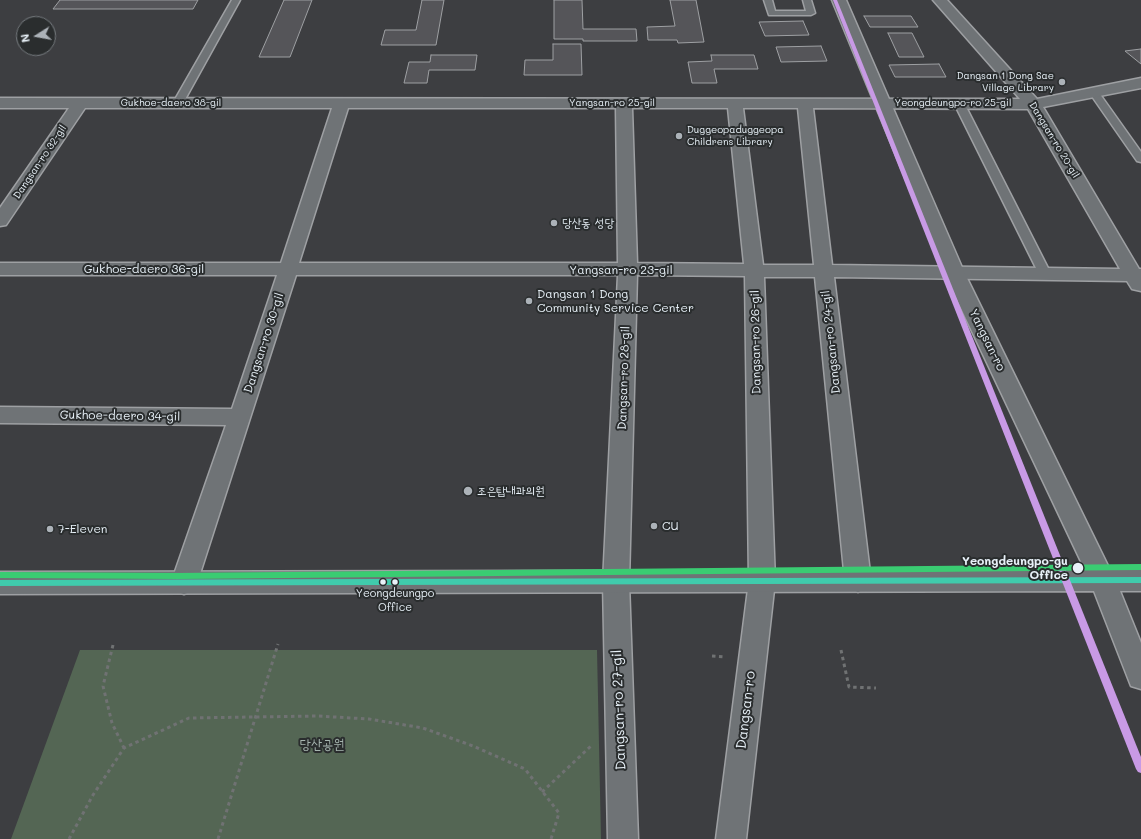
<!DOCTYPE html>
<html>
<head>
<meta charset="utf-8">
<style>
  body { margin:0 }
  #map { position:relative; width:1141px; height:839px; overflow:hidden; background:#3d3e41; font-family:Mali,sans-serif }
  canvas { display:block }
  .north { position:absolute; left:16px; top:16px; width:40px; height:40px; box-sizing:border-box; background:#2a2d2e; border:1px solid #767b7f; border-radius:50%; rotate:259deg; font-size:11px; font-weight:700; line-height:16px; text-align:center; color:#e8f1f8 }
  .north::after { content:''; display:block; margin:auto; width:14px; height:18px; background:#acb2b8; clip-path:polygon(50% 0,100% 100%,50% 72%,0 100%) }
</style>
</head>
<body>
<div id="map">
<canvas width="1141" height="839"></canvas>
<div class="north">N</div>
</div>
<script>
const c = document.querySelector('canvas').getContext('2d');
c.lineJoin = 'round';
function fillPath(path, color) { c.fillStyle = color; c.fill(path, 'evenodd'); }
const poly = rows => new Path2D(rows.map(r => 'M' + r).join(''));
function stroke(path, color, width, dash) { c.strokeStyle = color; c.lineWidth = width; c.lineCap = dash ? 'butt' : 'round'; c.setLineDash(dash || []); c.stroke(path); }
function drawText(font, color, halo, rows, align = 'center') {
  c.font = font + ' Mali,"Poor Story",sans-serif'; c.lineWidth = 4; c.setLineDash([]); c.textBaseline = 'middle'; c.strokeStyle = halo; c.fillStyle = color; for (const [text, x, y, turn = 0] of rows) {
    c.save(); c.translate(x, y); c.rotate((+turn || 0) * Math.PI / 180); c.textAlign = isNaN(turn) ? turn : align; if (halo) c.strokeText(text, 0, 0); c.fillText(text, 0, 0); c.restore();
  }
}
fillPath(poly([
  [80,650,597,650,601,839,11,839]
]), '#546654');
const building = poly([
  [60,0,198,0,193,9,53,9,60,0],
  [284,0,312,0,290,57,259,57,284,0],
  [422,0,444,0,436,45,381,45,385,30,416,30,422,0],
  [554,0,582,0,583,29,636,29,637,41,583,41,583,39,554,39,554,0],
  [670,0,696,0,704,42,678,43,677,40,648,40,647,27,675,26,670,0],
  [864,16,911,16,918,27,870,27,864,16],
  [803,21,809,35,765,36,759,22,803,21],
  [888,33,912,33,924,57,899,57,888,33],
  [553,44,581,44,582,75,524,75,525,60,553,60,553,44],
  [821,46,827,61,781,62,776,47,821,46],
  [1141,49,1141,64,1125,51,1141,49],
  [431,55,477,55,475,70,429,70,427,83,404,83,409,62,430,62,431,55],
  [711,55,754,55,758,69,714,69,717,83,692,83,688,62,712,61,711,55],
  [939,64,946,77,895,77,889,65,939,64]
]);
fillPath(building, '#555559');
stroke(building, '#9ea0a3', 1);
const lane = poly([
  [232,0,240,0,183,103,181,105,175,105,173,103,232,0],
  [764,0,772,0,775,11,806,11,803,0,811,0,815,13,811,15,769,15,764,0],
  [1094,89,1097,90,1141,152,1141,162,1137,161,1089,92,1094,89],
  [959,100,964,103,1051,274,1049,277,1045,278,1041,277,1039,274,954,103,959,100]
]);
const street = poly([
  [933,0,947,0,1037,99,1141,78,1141,88,1043,107,1139,269,1141,269,1141,291,1132,289,1127,281,834,277,871,581,867,588,858,592,849,588,845,581,815,277,764,277,775,581,746,839,716,839,749,581,745,276,637,275,629,582,638,839,608,839,603,582,618,275,296,275,197,583,193,591,184,594,175,591,171,583,226,425,0,423,0,407,232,409,277,275,0,275,0,263,281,263,332,108,85,108,6,225,0,226,0,208,69,108,0,108,0,98,1020,99,933,0],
  [348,108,616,108,618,263,299,263,348,108],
  [632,108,728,108,744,264,637,263,632,108],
  [743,108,798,108,814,265,763,265,743,108],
  [813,108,1028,109,1120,269,832,265,813,108]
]);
const secondary = poly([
  [832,0,846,0,964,272,1110,570,1141,569,1141,591,1120,591,1141,643,1141,689,1131,686,1094,591,0,594,0,572,1085,570,944,272,832,0]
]);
stroke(lane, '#9ea0a3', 3);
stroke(street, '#9ea0a3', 3);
stroke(secondary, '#9ea0a3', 3);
stroke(poly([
  [113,645,103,686,112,723,124,748],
  [841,650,849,687,876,688],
  [712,656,725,657],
  [542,792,591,746],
  [69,839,93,795,124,748,189,718,317,716,369,719,423,728,473,746,525,769,559,813,551,839],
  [218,839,278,644]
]), '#707273', 3, [3.5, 3.5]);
fillPath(lane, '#6f7376');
fillPath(street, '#6f7376');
fillPath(secondary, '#6f7376');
fillPath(poly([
  [1141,577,1141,583,0,586,0,580,1141,577]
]), '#40cbac');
fillPath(poly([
  [833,0,837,0,1141,757,1141,773,1138,772,1136,769,833,0]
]), '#c89ae5');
fillPath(poly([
  [1141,564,1141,570,178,579,0,578,0,572,178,573,1141,564]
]), '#3acc72');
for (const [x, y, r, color] of [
  [1062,82,4,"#acb2b8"],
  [679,136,4,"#acb2b8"],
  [554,223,4,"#acb2b8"],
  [529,301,4,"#acb2b8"],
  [468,491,5,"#acb2b8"],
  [654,526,4,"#acb2b8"],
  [50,529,4,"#acb2b8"],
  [1078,568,6,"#e8f1f8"],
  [383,582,3.5,"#e8f1f8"],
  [395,582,3.5,"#e8f1f8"]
]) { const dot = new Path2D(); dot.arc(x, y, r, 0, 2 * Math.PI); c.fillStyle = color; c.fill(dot); stroke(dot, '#2a2d2e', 1.5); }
drawText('10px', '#e8f1f8', '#2a2d2e', [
  ["Dangsan 1 Dong Sae",1054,76],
  ["Village Library",1054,88],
  ["Duggeopaduggeopa",687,130,"left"],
  ["Childrens Library",687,142,"left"]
], 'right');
drawText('10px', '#e8f1f8', '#2a2d2e', [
  ["Gukhoe-daero 38-gil",171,103],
  ["Yangsan-ro 25-gil",612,103],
  ["Yeongdeungpo-ro 25-gil",953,103],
  ["Dangsan-ro 20-gil",1054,140,59],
  ["Dangsan-ro 32-gil",40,162,-56]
]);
drawText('11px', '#e8f1f8', '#2a2d2e', [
  ["Yeongdeungpo",395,594],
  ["Office",395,608]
]);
drawText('12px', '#e8f1f8', '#2a2d2e', [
  ["당산동 성당",562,223],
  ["Dangsan 1 Dong",537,294],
  ["Community Service Center",537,308],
  ["조은탑내과의원",477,491],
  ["CU",662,526],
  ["7-Eleven",58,529]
], 'left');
drawText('12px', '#e8f1f8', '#2a2d2e', [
  ["Gukhoe-daero 36-gil",144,269],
  ["Yangsan-ro 23-gil",621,270],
  ["Yangsan-ro",987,340,64],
  ["Dangsan-ro 26-gil",756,342,-91],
  ["Dangsan-ro 24-gil",831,342,-96],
  ["Dangsan-ro 30-gil",264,343,-72],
  ["Dangsan-ro 28-gil",624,378,-88],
  ["Gukhoe-daero 34-gil",120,416,1]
]);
drawText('bold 12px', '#e8f1f8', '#2a2d2e', [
  ["Yeongdeungpo-gu",1068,561],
  ["Office",1068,575]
], 'right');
drawText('14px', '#e8f1f8', '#2a2d2e', [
  ["Dangsan-ro 27-gil",619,710,-92],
  ["Dangsan-ro",746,710,-83]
]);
drawText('14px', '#a7b5b0', '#2a2d2e', [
  ["당산공원",322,745]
]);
</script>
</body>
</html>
